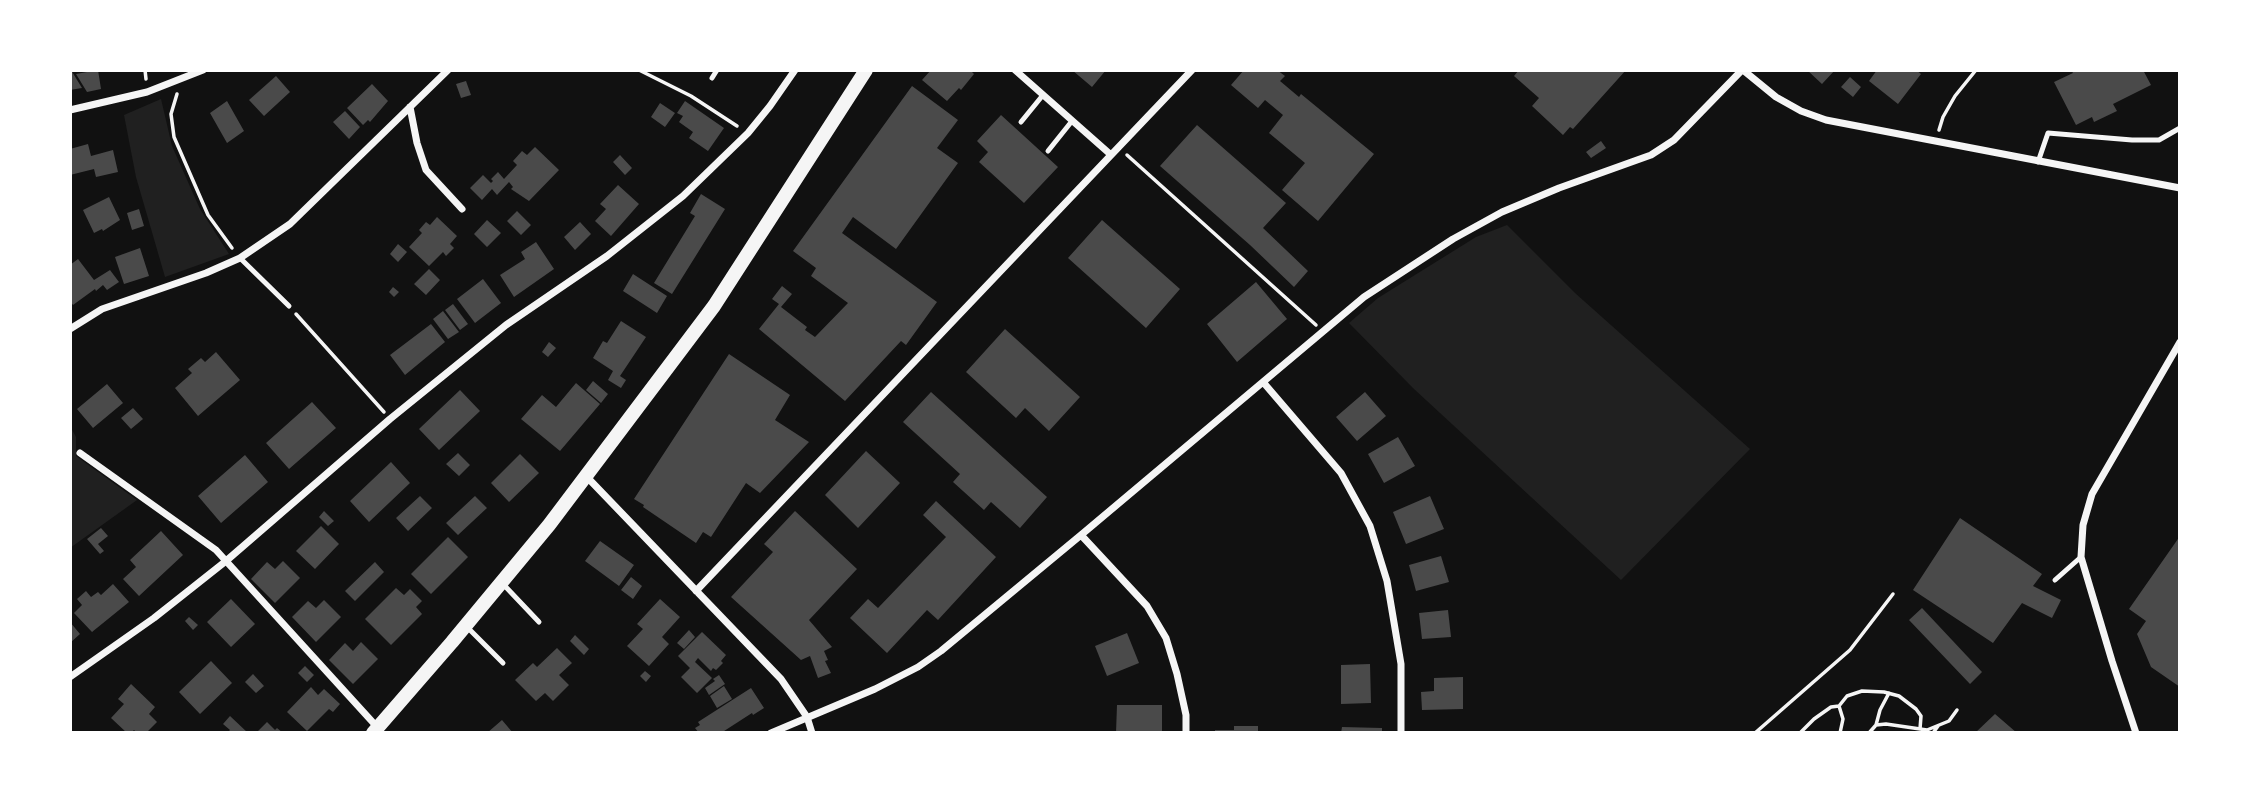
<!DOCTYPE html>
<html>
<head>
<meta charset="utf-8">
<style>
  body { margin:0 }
  #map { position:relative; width:2250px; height:803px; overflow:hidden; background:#111; font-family:Mulish,sans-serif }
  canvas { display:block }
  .frame { position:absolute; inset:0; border:72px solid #fff; pointer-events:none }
</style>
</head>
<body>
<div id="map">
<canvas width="2250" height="803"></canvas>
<div class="frame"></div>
</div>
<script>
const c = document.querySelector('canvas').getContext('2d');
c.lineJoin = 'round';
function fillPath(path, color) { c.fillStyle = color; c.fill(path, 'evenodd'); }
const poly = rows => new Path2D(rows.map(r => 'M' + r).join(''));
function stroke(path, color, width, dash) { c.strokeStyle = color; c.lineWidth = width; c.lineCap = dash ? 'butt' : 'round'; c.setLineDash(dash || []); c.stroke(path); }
fillPath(poly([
  [161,99,172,146,200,209,229,254,165,277,136,177,124,115],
  [1507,225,1575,293,1750,449,1621,580,1414,389,1349,323,1378,298,1476,237],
  [70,426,76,437,76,456,137,500,70,548]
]), '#202020');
fillPath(poly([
  [70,70,71,70,82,88,70,90],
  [98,70,101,89,87,92,76,74],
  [931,70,970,70,974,74,961,90,959,88,947,101,922,80],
  [1072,70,1106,70,1092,87],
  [1244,70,1277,70,1285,76,1280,81,1299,97,1301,94,1374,154,1318,221,1282,190,1305,163,1269,133,1283,115,1265,100,1258,108,1231,85],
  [1519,70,1626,70,1573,129,1570,127,1563,135,1532,106,1539,98,1514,76],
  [1807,70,1835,70,1822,84],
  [1877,70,1916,70,1921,74,1898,104,1869,81],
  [2071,70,2143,70,2151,85,2113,104,2117,111,2094,122,2092,117,2076,125,2054,82,2073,73],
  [276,76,290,92,264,116,249,100],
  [1850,77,1861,87,1853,97,1841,87],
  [466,81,471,95,461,98,456,84],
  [372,84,388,101,370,122,368,120,363,125,347,108],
  [912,86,958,120,937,148,958,163,896,249,853,217,842,233,937,302,906,345,901,341,845,401,759,329,779,304,772,299,782,286,792,294,781,307,807,327,805,330,815,337,848,303,811,276,816,268,793,251],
  [227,101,244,131,227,143,210,113],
  [685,101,724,128,708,151,689,138,693,132,679,122,683,116,677,113],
  [660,103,675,113,665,127,651,117],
  [345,111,360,127,349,139,333,122],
  [1001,115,1058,167,1024,203,979,162,988,152,977,141],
  [1197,125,1286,203,1263,228,1308,271,1294,287,1250,245,1160,166],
  [1601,141,1606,148,1591,158,1586,152],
  [88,144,91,156,113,150,118,172,96,177,94,169,70,175,70,149],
  [535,147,559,170,529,201,511,189,513,187,509,182,497,195,492,189,482,200,470,188,483,175,491,183,493,181,491,179,498,172,504,179,517,165,513,161,522,151,527,155],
  [620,155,632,168,625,175,613,162],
  [618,185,639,204,611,236,595,221,606,209,600,204],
  [701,194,725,209,672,294,654,283,695,216,690,213],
  [109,197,120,220,103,231,102,229,94,233,83,210],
  [139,209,144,226,132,230,127,213],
  [517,211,531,225,521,235,507,221],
  [437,217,457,236,450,244,454,248,446,256,443,252,429,266,409,247,422,233,419,230,426,222,430,225],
  [487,220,501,233,487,247,474,234],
  [1102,220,1180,289,1146,328,1068,258],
  [580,222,591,234,575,250,564,237],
  [536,242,554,269,514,297,500,275,525,259,521,252],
  [398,244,407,252,398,262,390,254],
  [140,248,149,276,124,284,115,257],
  [78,259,94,280,110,270,119,282,107,290,103,285,96,291,95,289,73,305,70,301,70,265],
  [429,269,440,280,426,295,414,284],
  [633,274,667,296,657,313,623,291],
  [483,279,501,303,475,323,457,299],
  [1256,282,1287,319,1237,362,1207,324],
  [393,287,399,292,394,297,389,292],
  [453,304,468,324,460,330,445,310],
  [443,311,459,332,448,339,433,319],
  [621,321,646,337,620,376,626,380,621,388,608,380,613,371,593,358,603,341,607,343],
  [431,324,445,342,405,375,390,355],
  [1005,329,1080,397,1049,431,1025,408,1016,418,966,372],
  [549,342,556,348,548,357,542,352],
  [216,352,240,380,198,416,175,388,192,373,188,369,201,358,205,362],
  [729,354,790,395,775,420,809,442,760,493,746,483,711,537,703,532,696,543,643,507,644,505,634,499],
  [593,381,608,394,601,403,586,390],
  [576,383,600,404,560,451,521,419,542,395,556,407],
  [107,384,123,403,93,428,77,409],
  [460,390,480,411,439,450,419,429],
  [931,392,1047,497,1020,528,991,502,984,510,953,482,960,474,903,422],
  [1365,392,1386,416,1357,441,1336,417],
  [312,402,336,428,289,469,266,443],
  [133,408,143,419,131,429,121,418],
  [1398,437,1415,466,1384,483,1368,454],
  [866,451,900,483,858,528,825,495],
  [458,453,470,465,459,476,446,464],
  [520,454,539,473,509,502,491,483],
  [245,455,268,482,221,523,198,496],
  [391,462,410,483,369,522,350,501],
  [420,496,432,508,408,531,396,518],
  [475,496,487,508,458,535,446,523],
  [1430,496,1444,529,1406,544,1393,512],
  [936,501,996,557,938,620,927,610,887,653,850,618,868,599,878,608,946,537,923,515],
  [324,511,334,521,328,526,319,517],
  [795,511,857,569,809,620,832,647,824,651,828,660,825,661,831,673,818,678,810,656,801,660,731,597,773,552,764,544],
  [1960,518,2042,574,2033,586,2061,600,2052,618,2022,603,1993,643,1913,590],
  [321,526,339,544,315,569,296,551],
  [101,528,108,536,98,544,104,551,100,554,87,539],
  [161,531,183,555,139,596,123,579,136,567,130,560],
  [2180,536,2180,687,2151,667,2137,634,2146,621,2129,609],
  [448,537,468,557,431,594,411,574],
  [600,541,634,565,619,586,585,561],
  [1441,556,1449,582,1416,591,1409,565],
  [283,561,300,578,275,603,251,579,267,562,275,569],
  [375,562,384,572,355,601,345,591],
  [631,577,642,586,633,599,621,590],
  [113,584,129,602,92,632,74,613,82,605,77,599,86,591,91,597,98,592,101,595],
  [396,588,404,595,410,589,422,601,416,607,422,614,391,645,365,619],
  [231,599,255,624,231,647,207,622],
  [660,599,680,617,662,637,669,644,649,666,627,646,643,629,637,624],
  [324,600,341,617,316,642,292,617,308,601,316,608],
  [1922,608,1982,672,1970,684,1909,620],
  [1448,610,1451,637,1422,639,1419,613],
  [189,617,198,625,193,630,185,621],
  [70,622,80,634,70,643],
  [689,630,695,637,684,649,677,643],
  [702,632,726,655,721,661,723,663,716,670,713,668,711,671,698,658,695,662,712,678,697,693,681,677,690,668,678,656],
  [1127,633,1139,663,1107,676,1095,646],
  [575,635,589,649,584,655,570,641],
  [361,642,378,659,353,684,329,660,345,643,353,651],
  [557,648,572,663,559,675,569,685,553,701,545,693,536,701,515,680,533,663,537,667],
  [211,661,232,683,200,714,179,692],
  [1370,664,1371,703,1341,704,1341,665],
  [305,666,314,675,307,682,298,673],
  [645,671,651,676,646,682,640,676],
  [253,674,264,686,256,693,245,682],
  [719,675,725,684,709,695,705,688,715,681,713,679],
  [1463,677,1463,709,1422,710,1421,692,1434,691,1434,678],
  [131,684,155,707,149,714,157,722,146,733,137,733,134,730,131,733,127,733,111,718,124,704,118,699],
  [724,686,732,699,717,708,710,696],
  [311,687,318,695,324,689,340,704,333,712,329,709,307,731,287,712],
  [751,688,764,708,753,715,752,713,721,733,699,733,695,728,700,725,698,722],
  [1117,705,1162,705,1162,733,1116,733],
  [1995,714,2017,733,1975,733],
  [230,716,248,733,227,733,230,730,223,724],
  [502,720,513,733,487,733],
  [267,722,275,730,277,728,283,733,256,733],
  [1234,726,1258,726,1258,733,1215,733,1215,730,1234,730],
  [1342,727,1382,728,1382,733,1341,733]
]), '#4a4a4a');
stroke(poly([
  [145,70,146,79],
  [639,70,691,96,737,126],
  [177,94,171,114,174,137,208,215,232,248],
  [1939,130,1943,117,1955,96,1976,70],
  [1127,155,1316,325],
  [296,314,384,412],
  [1839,706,1847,696,1862,691,1884,692,1899,696,1916,709,1921,716,1920,729],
  [1876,725,1880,710,1889,693],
  [1755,733,1850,650,1893,594],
  [1800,733,1814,719,1831,707,1839,706,1843,719,1840,733],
  [1869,733,1876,725,1886,724,1927,730,1949,721,1957,710],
  [1933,733,1938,726]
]), '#f5f5f5', 3.5);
stroke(poly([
  [712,78,717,70],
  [1021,122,1043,95],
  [1048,151,1072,121],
  [2038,162,2048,133,2132,140,2159,140,2180,128],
  [240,258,289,306],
  [2055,580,2081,557],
  [503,584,539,622],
  [466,626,503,663]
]), '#f5f5f5', 5);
stroke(poly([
  [1015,70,1110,154],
  [1743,70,1776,97,1801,111,1826,120,2180,188],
  [410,107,417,143,426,170,462,209],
  [70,110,147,92,203,70],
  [70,329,102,309,206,273,240,258,290,224,448,70],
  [1263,382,1341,473,1370,526,1387,581,1401,664,1401,733],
  [80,453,216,550,378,728],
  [586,476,781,679,807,717,812,733],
  [1081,535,1147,606,1166,638,1177,674,1186,715,1186,733],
  [696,591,1192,70],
  [70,677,154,618,226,561,390,419,506,325,607,256,683,196,748,133,770,106,795,70],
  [771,733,875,689,918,667,941,651,1081,535,1364,297,1453,239,1502,212,1559,188,1651,155,1674,140,1742,70],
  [2136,733,2112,661,2081,557,2083,525,2092,494,2180,342]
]), '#f5f5f5', 7);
stroke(poly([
  [373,733,452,642,549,525,714,306,866,70]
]), '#f5f5f5', 14);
</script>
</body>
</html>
